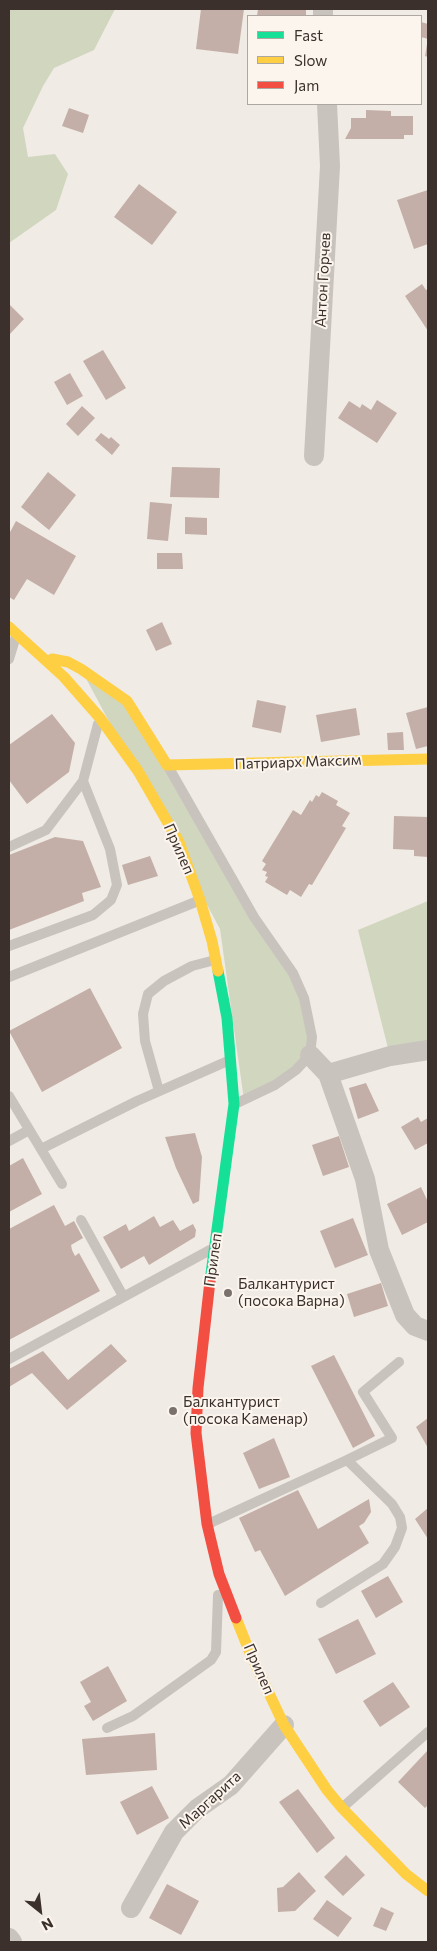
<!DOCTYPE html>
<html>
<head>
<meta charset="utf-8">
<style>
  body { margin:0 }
  #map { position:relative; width:437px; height:1951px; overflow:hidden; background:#f0ebe5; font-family:Commissioner,sans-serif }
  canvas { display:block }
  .frame { position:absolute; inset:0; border:10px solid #3b302b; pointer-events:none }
  .legend { position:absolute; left:247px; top:15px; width:175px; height:90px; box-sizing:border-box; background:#fbf5ee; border:1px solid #aea6a0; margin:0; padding:6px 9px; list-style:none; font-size:15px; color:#3b302b }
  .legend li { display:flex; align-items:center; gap:10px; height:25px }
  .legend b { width:25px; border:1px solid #aea6a0 }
  .north { position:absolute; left:15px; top:1886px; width:50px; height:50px; -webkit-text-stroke:4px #fbf5ee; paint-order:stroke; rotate:151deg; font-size:14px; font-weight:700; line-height:20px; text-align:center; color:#3b302b }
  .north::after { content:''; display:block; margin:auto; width:18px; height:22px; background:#3b302b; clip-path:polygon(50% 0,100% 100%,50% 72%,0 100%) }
</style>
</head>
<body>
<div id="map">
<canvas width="437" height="1951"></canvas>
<div class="frame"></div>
<ul class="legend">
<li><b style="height:6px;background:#16e098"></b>Fast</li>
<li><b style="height:6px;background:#ffcf43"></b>Slow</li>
<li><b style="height:6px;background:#f24e42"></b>Jam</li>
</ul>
<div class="north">N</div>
</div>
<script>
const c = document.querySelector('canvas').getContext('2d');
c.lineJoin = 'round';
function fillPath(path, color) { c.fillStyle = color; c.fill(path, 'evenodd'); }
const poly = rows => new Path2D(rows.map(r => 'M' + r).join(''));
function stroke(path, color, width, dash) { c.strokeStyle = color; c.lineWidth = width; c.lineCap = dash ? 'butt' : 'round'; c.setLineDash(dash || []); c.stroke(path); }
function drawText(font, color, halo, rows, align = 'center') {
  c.font = font + ' Commissioner,sans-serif'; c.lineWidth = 4; c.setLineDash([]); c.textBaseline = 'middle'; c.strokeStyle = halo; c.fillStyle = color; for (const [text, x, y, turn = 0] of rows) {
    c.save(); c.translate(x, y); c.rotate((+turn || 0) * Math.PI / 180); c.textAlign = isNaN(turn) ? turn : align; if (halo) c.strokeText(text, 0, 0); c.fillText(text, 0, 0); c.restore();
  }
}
fillPath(poly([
  [9,9,115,9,94,50,54,68,43,86,23,128,28,157,55,154,68,174,56,210,9,243],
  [81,669,127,701,293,973,312,1037,296,1070,244,1100,220,929],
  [428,901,428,1050,390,1056,358,930]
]), '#d1d6bf');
fillPath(poly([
  [201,9,244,9,238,54,196,49],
  [258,9,306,9,306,16,257,16],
  [421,22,428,24,428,39,421,37],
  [427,44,428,44,428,57,425,56],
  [69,108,89,115,83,133,62,126],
  [366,110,391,111,391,116,413,116,413,135,404,135,404,139,345,139,351,128,351,118,366,118],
  [139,184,177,212,152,245,114,217],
  [428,190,428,244,414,249,397,200],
  [422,284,426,290,428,289,428,331,405,296],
  [9,304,24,319,9,335],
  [103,350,126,388,106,400,83,361],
  [70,373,83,396,67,405,54,382],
  [377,400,397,413,377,443,338,418,349,401,360,408,362,404,371,410],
  [82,406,95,418,78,436,66,424],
  [101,433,109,439,111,437,120,445,112,455,95,440],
  [172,467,220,468,219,498,170,497],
  [48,472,76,495,49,530,21,507],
  [150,502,172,504,168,541,147,539],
  [185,517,207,518,207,535,185,534],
  [16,521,76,556,54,595,27,579,14,600,9,597,9,534],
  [157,553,182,553,183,569,157,569],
  [162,622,172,644,156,651,146,630],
  [257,700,286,706,281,733,252,727],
  [428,707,428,746,416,749,406,713],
  [356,708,360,735,321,742,316,715],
  [52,714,75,743,69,772,27,804,9,780,9,745],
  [403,732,404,750,388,750,387,733],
  [322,792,338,801,336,805,350,813,342,826,346,828,312,885,309,884,301,897,290,890,287,895,265,882,268,877,265,876,267,872,262,870,266,864,262,861,293,810,301,815,310,800,312,802,316,795,319,797],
  [394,816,428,817,428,857,414,856,414,850,393,849],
  [55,837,83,841,101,887,82,893,84,901,9,930,9,855],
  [150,856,158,876,128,885,122,865],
  [90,988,122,1048,42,1092,9,1031],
  [366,1083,379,1111,358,1119,349,1088],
  [418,1117,421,1122,428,1118,428,1143,415,1150,401,1127],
  [195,1133,202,1157,199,1201,193,1204,176,1168,165,1137],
  [339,1136,349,1167,323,1176,312,1145],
  [23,1158,42,1194,9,1212,9,1166],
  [421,1187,428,1202,428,1222,402,1235,387,1204],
  [54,1205,65,1226,74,1221,83,1238,71,1245,72,1250,75,1256,79,1253,100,1291,9,1340,9,1229],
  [154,1216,160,1227,173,1220,180,1231,193,1224,196,1230,195,1237,149,1265,144,1256,121,1269,103,1237,126,1224,129,1231],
  [353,1218,368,1255,335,1268,320,1231],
  [381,1283,388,1306,354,1317,347,1294],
  [111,1344,127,1361,67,1410,32,1373,9,1387,9,1369,43,1351,68,1380],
  [334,1355,375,1436,353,1448,311,1366],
  [428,1418,428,1448,416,1427],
  [274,1438,290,1477,259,1489,243,1453],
  [298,1490,318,1529,369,1499,371,1512,364,1523,359,1526,369,1543,285,1596,260,1550,255,1552,239,1518],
  [428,1508,428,1539,415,1519],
  [388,1576,403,1602,376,1618,361,1591],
  [358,1619,376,1654,336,1674,318,1639],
  [108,1666,127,1701,93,1721,84,1706,91,1702,80,1682],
  [393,1682,410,1707,380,1727,363,1701],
  [155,1733,157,1770,86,1775,82,1739],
  [428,1750,428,1805,425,1808,398,1782],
  [152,1786,169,1818,137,1835,120,1802],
  [298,1789,335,1838,317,1853,279,1802],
  [346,1855,365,1875,343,1896,324,1877],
  [299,1872,316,1891,295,1911,278,1912,277,1888,283,1887],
  [167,1884,199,1901,181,1935,149,1918],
  [327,1900,352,1918,338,1937,313,1919],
  [381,1907,394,1913,386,1931,373,1926]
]), '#c3afa7');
stroke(poly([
  [9,659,16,636],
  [169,768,254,917,293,973,304,998,312,1037,310,1055,296,1070,275,1085,235,1104],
  [9,847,46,830,83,781,98,724],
  [9,946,93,915,111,900,117,885,110,849,83,781],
  [9,977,198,901],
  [159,1091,145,1041,143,1014,148,994,164,981,192,966,215,960],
  [9,1096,62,1184],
  [9,1141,29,1130],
  [41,1149,137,1101,230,1060],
  [81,1220,123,1296],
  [9,1359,210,1250],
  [347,1460,392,1438,363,1392,399,1362],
  [208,1524,347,1460,392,1504,400,1517,402,1528,395,1547,383,1564,321,1603],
  [107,1728,133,1716,211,1660,216,1652,218,1595],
  [343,1807,428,1732]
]), '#c9c3be', 10);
stroke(poly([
  [323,9,323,16],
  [314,456,330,166,327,104],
  [310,1055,328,1074,365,1179,379,1250,405,1315,415,1326,428,1331],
  [328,1074,390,1056,428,1050],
  [131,1908,174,1832,197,1809,231,1785,284,1725],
  [9,1938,12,1942]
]), '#c9c3be', 20);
stroke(poly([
  [210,1281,234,1104,227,1018,218,971]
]), '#16e098', 11);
stroke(poly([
  [9,627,64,677,100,718,138,771,179,842,200,900,212,941,218,971],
  [52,659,68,662,81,669,127,701,167,765,428,759],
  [236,1618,250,1653,284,1725,327,1790,342,1808,406,1874,428,1891]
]), '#ffcf43', 11);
stroke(poly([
  [210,1281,198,1388,196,1433,207,1524,219,1574,236,1618]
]), '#f24e42', 11);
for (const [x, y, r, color] of [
  [228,1293,5,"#7a716c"],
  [173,1411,5,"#7a716c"]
]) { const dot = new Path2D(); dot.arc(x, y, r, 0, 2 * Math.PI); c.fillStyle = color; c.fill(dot); stroke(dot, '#fbf5ee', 2); }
drawText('15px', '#3b302b', '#fbf5ee', [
  ["Антон Горчев",323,280,-87],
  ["Патриарх Максим",298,762,-2],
  ["Прилеп",179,849,66],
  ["Прилеп",213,1260,-82],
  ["Прилеп",259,1669,66],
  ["Маргарита",210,1800,-42]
]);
drawText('15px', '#3b302b', '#fbf5ee', [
  ["Балкантурист",238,1284],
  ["(посока Варна)",238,1301],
  ["Балкантурист",183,1402],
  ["(посока Каменар)",183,1419]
], 'left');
</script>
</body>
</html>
